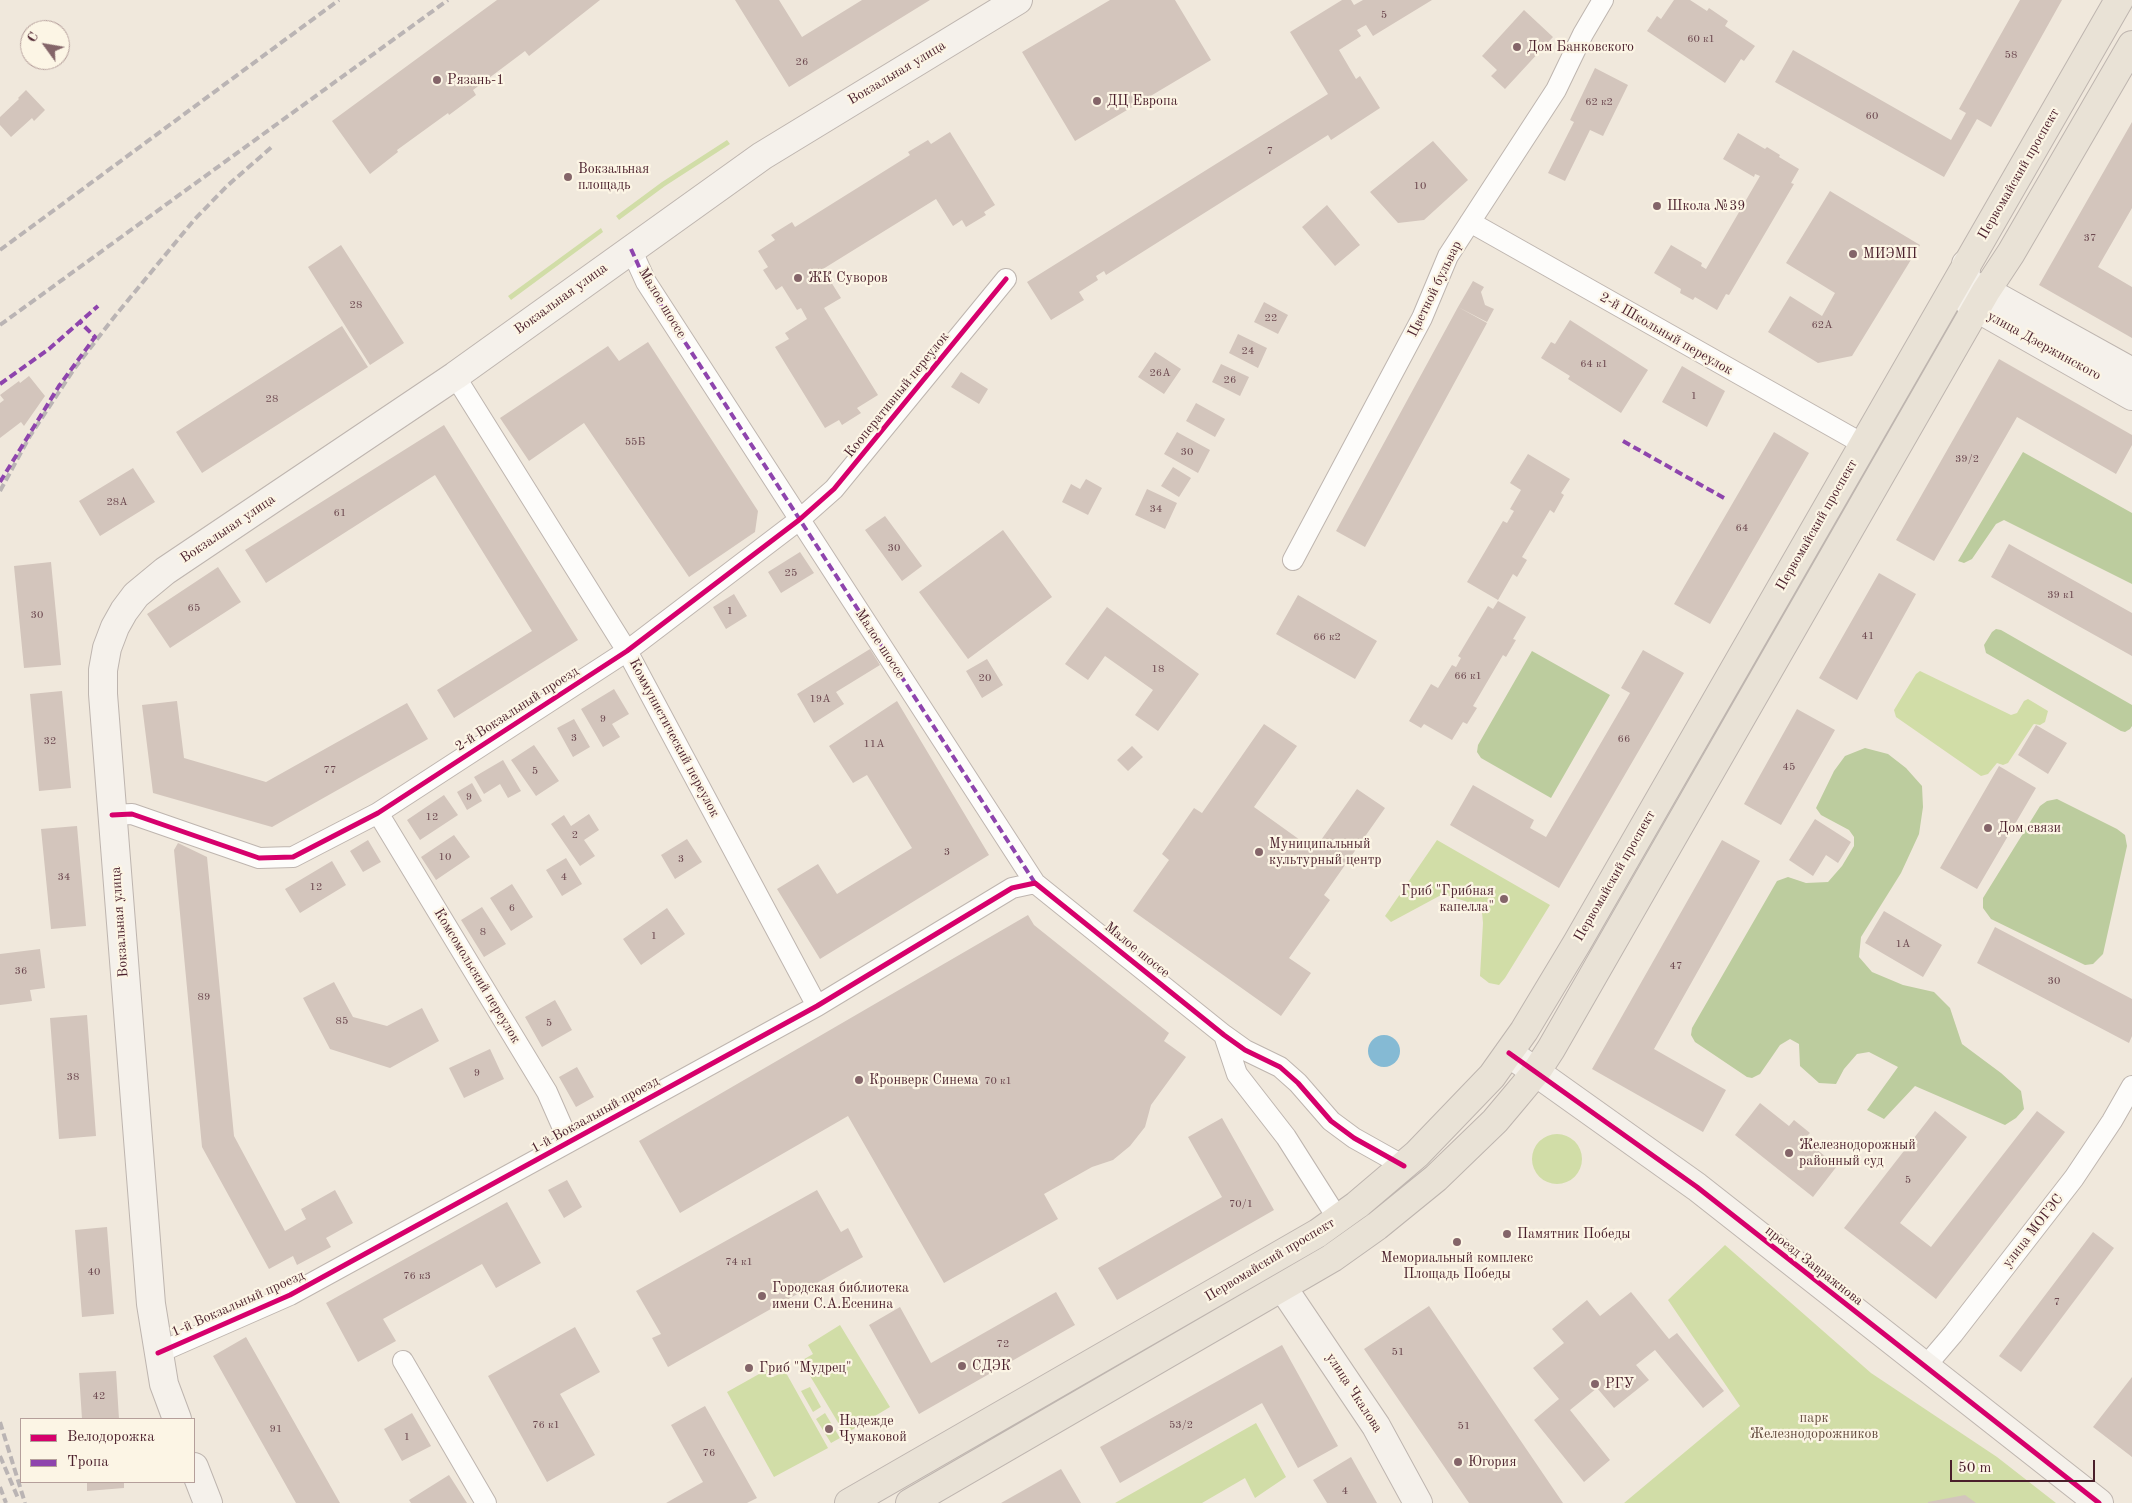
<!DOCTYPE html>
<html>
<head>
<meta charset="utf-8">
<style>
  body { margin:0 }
  #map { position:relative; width:2132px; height:1503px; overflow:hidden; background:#f0e8dc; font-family:"Old Standard TT",serif }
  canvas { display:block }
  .legend { position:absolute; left:20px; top:1418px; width:175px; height:65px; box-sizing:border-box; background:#fcf5e5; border:1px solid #b59f9b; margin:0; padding:6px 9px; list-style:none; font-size:15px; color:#4a1f2b }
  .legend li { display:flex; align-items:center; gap:10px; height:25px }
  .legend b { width:25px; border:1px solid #b59f9b }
  .north { position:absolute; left:20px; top:20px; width:50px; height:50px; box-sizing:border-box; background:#fcf5e5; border:1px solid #b59f9b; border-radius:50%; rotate:302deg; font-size:14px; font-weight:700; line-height:20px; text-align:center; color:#4a1f2b }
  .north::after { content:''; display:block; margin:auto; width:18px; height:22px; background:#846569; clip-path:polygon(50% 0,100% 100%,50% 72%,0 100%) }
  .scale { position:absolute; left:1950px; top:1460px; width:145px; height:22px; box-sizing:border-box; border:2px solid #4a1f2b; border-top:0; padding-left:6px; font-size:15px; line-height:18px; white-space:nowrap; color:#4a1f2b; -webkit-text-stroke:4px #fcf5e5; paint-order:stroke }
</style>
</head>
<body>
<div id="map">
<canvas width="2132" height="1503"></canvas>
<ul class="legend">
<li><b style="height:6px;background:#d6006c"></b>Велодорожка</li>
<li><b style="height:6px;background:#8e44ad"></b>Тропа</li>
</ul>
<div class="north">С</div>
<div class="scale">50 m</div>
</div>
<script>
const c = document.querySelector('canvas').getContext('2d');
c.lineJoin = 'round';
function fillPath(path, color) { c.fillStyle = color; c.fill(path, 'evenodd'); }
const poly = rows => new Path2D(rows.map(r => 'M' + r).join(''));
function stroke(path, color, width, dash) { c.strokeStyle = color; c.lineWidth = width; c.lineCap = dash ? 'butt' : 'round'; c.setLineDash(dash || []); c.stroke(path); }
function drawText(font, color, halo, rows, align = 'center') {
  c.font = font + ' "Old Standard TT",serif'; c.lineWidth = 4.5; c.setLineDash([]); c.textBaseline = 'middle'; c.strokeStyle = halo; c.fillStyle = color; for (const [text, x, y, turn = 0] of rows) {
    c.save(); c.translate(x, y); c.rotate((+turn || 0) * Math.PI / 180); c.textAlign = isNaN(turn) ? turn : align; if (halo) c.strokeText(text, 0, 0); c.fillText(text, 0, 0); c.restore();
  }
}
fillPath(poly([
  [727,140,730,144,665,186,619,220,616,216,662,182],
  [601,228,603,232,511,300,508,296],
  [1920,671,2011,715,2017,713,2024,701,2028,699,2048,711,2045,722,2040,725,2034,724,2033,725,2008,763,2003,765,1997,763,1988,774,1981,776,1896,717,1894,710,1916,674],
  [1437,840,1550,905,1505,978,1499,985,1489,983,1480,976,1483,923,1482,912,1477,905,1443,894,1391,922,1385,916],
  '1532 1159a25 25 0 1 1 50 0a25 25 0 1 1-50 0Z',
  [1725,1245,1871,1373,1997,1457,2056,1503,1624,1503,1740,1406,1668,1300],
  [840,1325,890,1407,845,1434,801,1361,813,1354,808,1345],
  [768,1369,773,1377,785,1371,828,1448,774,1477,727,1392],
  [810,1387,821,1407,813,1412,801,1391],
  [825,1413,840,1438,831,1443,816,1419],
  [1256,1423,1286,1477,1255,1498,1245,1478,1202,1503,1115,1503]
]), '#d1dda7');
fillPath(poly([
  [2023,452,2132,513,2132,584,2004,520,1996,524,1972,559,1964,563,1958,561],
  [1996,629,2001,630,2132,705,2132,726,2130,729,2125,732,2121,731,1986,653,1984,645,1992,632],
  [1532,651,1610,695,1551,798,1481,758,1477,752,1478,745],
  [1865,748,1888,754,1906,768,1922,786,1923,807,1919,834,1901,873,1861,937,1859,957,1872,972,1903,985,1934,992,1950,1008,1962,1044,2001,1073,2021,1091,2024,1109,2016,1118,2005,1125,1915,1086,1884,1119,1867,1110,1898,1067,1869,1052,1857,1054,1844,1069,1836,1084,1819,1083,1800,1066,1799,1044,1790,1039,1780,1045,1760,1074,1752,1078,1747,1077,1695,1042,1691,1035,1692,1028,1777,881,1788,877,1806,883,1828,882,1842,866,1854,846,1854,837,1849,830,1821,815,1816,808,1834,771,1845,756],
  [2057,799,2117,829,2125,835,2127,846,2103,954,2093,964,2085,965,1991,919,1983,908,1983,898,2040,806,2047,801]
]), '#bccc9e');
fillPath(poly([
  '1368 1051a16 16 0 1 1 32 0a16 16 0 1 1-32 0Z'
]), '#85bad4');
fillPath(poly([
  [497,0,600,0,529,56,525,51,473,90,476,95,449,115,448,113,397,150,398,152,370,174,332,121],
  [735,0,779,0,802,37,862,0,930,0,789,87],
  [1110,0,1175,0,1211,60,1075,141,1022,52],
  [1342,0,1351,0,1354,5,1363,0,1432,0,1373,36,1366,25,1357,30,1361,36,1339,50,1356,79,1360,76,1380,108,1331,140,1328,135,1106,275,1104,271,1096,276,1098,280,1079,292,1084,300,1051,320,1027,282,1328,94,1290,32],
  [1674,0,1690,0,1707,11,1709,8,1728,21,1725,26,1755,46,1744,61,1741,59,1725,83,1647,31,1657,16,1661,19],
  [2020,0,2062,0,1991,127,1977,119,1944,177,1775,82,1793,50,1951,140,1966,113,1959,109],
  [1524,10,1553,37,1505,89,1491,76,1497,70,1482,56],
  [1595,68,1628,85,1603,136,1590,130,1565,181,1548,173,1574,122,1570,120],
  [26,90,45,110,34,121,32,118,11,137,0,125,0,117,19,99,18,98],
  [2132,122,2132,208,2098,267,2132,287,2132,338,2039,285],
  [950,132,995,205,984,212,986,215,966,227,962,220,953,226,936,199,823,269,841,298,824,308,878,395,857,408,861,413,842,425,839,420,825,428,775,347,789,339,785,333,807,319,801,308,797,310,782,286,776,290,763,270,768,267,758,251,775,240,771,235,792,222,795,227,910,155,908,152,928,140,931,144],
  [1738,133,1765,149,1767,147,1780,155,1779,157,1799,169,1791,183,1794,184,1729,295,1726,294,1717,310,1695,297,1693,300,1680,293,1681,289,1654,273,1671,245,1702,263,1701,266,1706,269,1760,176,1755,174,1754,177,1723,159],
  [1433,141,1468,180,1424,220,1398,223,1370,192],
  [1830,191,1920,245,1852,356,1818,363,1768,332,1790,296,1822,316,1835,293,1786,263],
  [1327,205,1360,245,1335,266,1302,227],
  [341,245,404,343,370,365,308,267],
  [1473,281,1484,287,1481,292,1485,305,1494,309,1487,322,1458,307],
  [1264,302,1288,315,1278,334,1254,322],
  [1458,307,1487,323,1365,547,1336,531],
  [1570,320,1648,370,1621,413,1568,379,1570,376,1541,358,1551,342,1555,344],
  [342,326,368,367,202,473,176,432],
  [1238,334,1267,348,1258,368,1229,353],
  [648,342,758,511,755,532,689,577,584,423,529,461,500,418,608,346,619,361],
  [1155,352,1181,369,1164,394,1138,377],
  [1999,359,2132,435,2132,445,2116,474,2017,417,1934,561,1896,540],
  [1221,364,1249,377,1240,396,1212,382],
  [1682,366,1725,391,1707,427,1662,402],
  [961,372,988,389,979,404,951,387],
  [29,376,45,396,24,426,21,422,0,438,0,403,4,400,0,395,19,381,20,383],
  [1196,403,1225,419,1215,437,1186,421],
  [444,425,578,640,454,718,437,690,532,631,435,475,266,583,245,550],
  [1177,432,1210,450,1198,473,1164,454],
  [1774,432,1809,453,1710,624,1674,604],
  [1528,454,1570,479,1561,493,1564,495,1554,513,1550,510,1522,557,1527,560,1517,577,1513,574,1498,600,1467,582,1503,521,1507,523,1514,511,1510,509,1521,490,1510,483],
  [1173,467,1191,478,1179,497,1161,486],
  [133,468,155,502,100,536,79,501],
  [1086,479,1102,488,1088,515,1062,502,1071,484,1080,489],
  [1147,489,1177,503,1165,529,1135,515],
  [885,516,922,566,902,581,865,530],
  [1003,530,1052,597,968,659,919,592],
  [2009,544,2132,613,2132,656,1991,577],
  [800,552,814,573,781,593,768,572],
  [51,562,61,665,24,668,14,566],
  [218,567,241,602,170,648,147,614],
  [1879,573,1916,594,1857,700,1819,678],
  [734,594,747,616,726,629,713,607],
  [1298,595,1377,641,1355,679,1276,634],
  [1498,601,1526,617,1513,639,1516,640,1506,657,1503,655,1473,706,1477,708,1467,724,1463,722,1452,740,1424,724,1421,728,1409,721,1431,684,1438,688,1452,665,1456,667,1461,658,1458,656,1488,606,1493,609],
  [1107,607,1199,674,1158,731,1135,715,1153,690,1105,656,1088,680,1065,664],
  [870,649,880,665,836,692,844,704,814,723,797,694],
  [1643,650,1684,673,1559,888,1450,825,1473,785,1534,820,1530,828,1546,837,1630,693,1621,688],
  [987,659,1003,685,982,698,966,671],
  [614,689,629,714,612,724,620,737,603,747,581,709],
  [62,691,71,788,39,791,30,694],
  [177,701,184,758,266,782,407,703,428,739,272,827,153,793,142,705],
  [897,701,989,855,820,959,777,889,818,864,837,894,912,848,867,775,853,783,829,746],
  [1797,709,1835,730,1781,825,1744,804],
  [574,719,590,747,573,757,557,728],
  [1264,724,1297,746,1254,807,1314,850,1357,789,1385,808,1324,895,1330,900,1289,958,1311,973,1281,1016,1133,911,1169,860,1162,854,1194,808,1202,813],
  [2036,725,2067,743,2048,774,2018,755],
  [534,745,559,781,536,796,511,760],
  [1132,746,1143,757,1128,771,1117,760],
  [503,760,521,791,508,798,500,784,484,794,474,777],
  [1999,766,2036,788,1977,889,1940,868],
  [472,783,482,801,467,810,457,792],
  [444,795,458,815,420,840,407,820],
  [589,814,599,830,584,840,595,856,580,866,551,824,564,815,571,826],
  [1815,819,1851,842,1838,863,1826,855,1813,876,1789,860],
  [77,826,86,926,51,929,41,829],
  [454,835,470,857,436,880,421,857],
  [687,839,702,862,675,879,661,855],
  [368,840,381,862,363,872,350,851],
  [1722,840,1760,861,1654,1049,1726,1090,1703,1132,1592,1069],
  [178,843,207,857,234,1136,285,1231,306,1219,301,1209,335,1190,353,1223,326,1238,331,1247,297,1265,293,1256,269,1269,202,1147,174,850],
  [566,858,582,884,562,896,546,870],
  [332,861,346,885,300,913,285,889],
  [512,884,533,917,511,931,490,898],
  [482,907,506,944,484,957,461,920],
  [667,908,685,934,641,965,623,939],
  [1884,911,1942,945,1923,977,1865,943],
  [1028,915,1034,925,1169,1033,1164,1041,1186,1057,1151,1105,1145,1127,1130,1146,1113,1160,1092,1167,1044,1194,1058,1219,944,1283,848,1116,680,1213,639,1141],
  [1995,927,2132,999,2132,1036,2129,1043,1977,963],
  [40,949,45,988,30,990,32,1001,0,1005,0,954],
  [334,982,353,1017,387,1026,422,1008,439,1041,390,1068,330,1049,303,998],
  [555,1000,572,1030,542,1047,525,1017],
  [87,1015,96,1136,59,1139,50,1018],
  [490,1049,504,1079,464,1098,449,1068],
  [577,1067,594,1097,576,1107,559,1077],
  [1760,1103,1789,1126,1794,1120,1810,1133,1804,1139,1837,1166,1813,1197,1735,1135],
  [1935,1111,1967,1137,1900,1223,1931,1247,2037,1111,2065,1132,1936,1299,1844,1228],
  [1222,1118,1274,1210,1117,1300,1098,1268,1222,1197,1188,1137],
  [567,1180,582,1207,564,1218,548,1190],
  [817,1190,841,1232,848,1228,863,1257,668,1367,652,1338,661,1334,636,1291],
  [507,1202,541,1263,496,1288,482,1264,383,1319,396,1341,358,1362,326,1303],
  [107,1227,114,1314,82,1317,75,1230],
  [2093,1232,2114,1248,2021,1372,1999,1356],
  [1056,1292,1075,1325,919,1414,869,1325,900,1307,931,1363],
  [1631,1292,1669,1339,1677,1333,1724,1391,1703,1408,1655,1350,1636,1365,1649,1380,1614,1408,1597,1388,1570,1410,1610,1460,1584,1482,1534,1420,1559,1399,1533,1368,1564,1343,1552,1329,1587,1300,1600,1316],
  [1429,1306,1563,1503,1469,1503,1364,1349],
  [575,1327,600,1372,560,1394,595,1455,547,1482,488,1376],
  [246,1337,340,1503,296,1503,213,1356],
  [1282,1345,1338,1446,1298,1468,1262,1403,1120,1483,1100,1447],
  [116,1371,119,1419,82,1419,79,1373],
  [2132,1377,2132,1457,2093,1427],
  [705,1406,757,1498,747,1503,666,1503,703,1482,671,1425],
  [412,1413,431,1446,402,1461,384,1429],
  [1351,1457,1377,1503,1327,1503,1313,1480],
  [1061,1469,1081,1503,1001,1503],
  [449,1475,467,1503,411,1503,409,1500],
  [87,1482,124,1482,124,1488,87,1491],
  [1965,1495,1976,1503,1928,1503,1928,1502]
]), '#d3c5bc');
const street = poly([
  [1470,222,1863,444],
  [631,249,646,282,1035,883,1224,1035,1245,1050,1280,1067,1298,1083,1331,1121,1354,1138,1404,1166],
  [455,376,627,651,817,1006],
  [1293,560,1422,318,1448,256,1556,90,1583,34,1603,0],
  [378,813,547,1092,569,1142],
  [112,815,132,814,259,858,293,857,378,813,627,651,799,520,834,489,1006,279],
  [1224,1035,1237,1074,1286,1137,1338,1219],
  [158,1353,290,1295,817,1006,1012,888,1035,883],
  [403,1361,486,1503],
  [1924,1368,1953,1334,2074,1178,2112,1121,2132,1086]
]);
const secondary = poly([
  [1966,264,1965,294,1970,304,2132,396],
  [1964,291,1972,287,1979,287,2132,372],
  [1509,1053,1697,1187,2099,1503],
  [1283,1288,1376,1426,1418,1503],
  [177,1419,164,1384,151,1304,103,694,103,670,107,648,115,627,124,611,136,595,165,571,455,376,762,156,1018,0],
  [194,1467,208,1503]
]);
const primary = poly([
  [849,1503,1318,1233,1357,1205,1417,1154,1492,1076,1524,1031,1577,943,2119,0],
  [910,1503,1332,1258,1377,1226,1436,1178,1495,1121,1516,1096,1536,1072,1551,1049,1986,291,2011,253,2132,45]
]);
stroke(street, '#beb5af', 22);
stroke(secondary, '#beb5af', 30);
stroke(primary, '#beb5af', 30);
stroke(street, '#fdfcfa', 20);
stroke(secondary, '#f5f1eb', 28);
stroke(primary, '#e9e2d6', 28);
stroke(poly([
  [0,250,339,0],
  [0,325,448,0],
  [0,491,30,436,74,369,115,316,194,220,227,186,274,145],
  [0,1422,25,1503],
  [0,1456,18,1498],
  [0,1487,6,1503]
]), '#bab4b4', 4, [8, 4]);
stroke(poly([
  [631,249,646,282,1035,883],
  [0,384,49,349,98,306],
  [1623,441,1724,498],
  [0,482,59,386,95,337,80,322]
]), '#8e44ad', 4, [8, 4]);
stroke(poly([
  [112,815,132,814,259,858,293,857,378,813,627,651,799,520,834,489,1006,279],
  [1509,1053,1697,1187,2099,1503],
  [158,1353,290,1295,817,1006,1012,888,1035,883,1224,1035,1245,1050,1280,1067,1298,1083,1331,1121,1354,1138,1404,1166]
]), '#d6006c', 5);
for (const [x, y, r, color] of [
  [1517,47,5,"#846569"],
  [437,80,5,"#846569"],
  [1097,101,5,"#846569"],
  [568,177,5,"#846569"],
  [1657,206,5,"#846569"],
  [1853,254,5,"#846569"],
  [798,278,5,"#846569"],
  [1988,828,5,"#846569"],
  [1259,852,5,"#846569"],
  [1504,899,5,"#846569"],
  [859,1080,5,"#846569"],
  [1789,1153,5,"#846569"],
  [1507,1234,5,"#846569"],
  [1457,1242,5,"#846569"],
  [762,1296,5,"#846569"],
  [962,1366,5,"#846569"],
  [749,1368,5,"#846569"],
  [1595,1384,5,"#846569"],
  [829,1429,5,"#846569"],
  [1458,1462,5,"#846569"]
]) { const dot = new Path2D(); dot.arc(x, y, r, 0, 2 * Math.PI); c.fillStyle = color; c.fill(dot); stroke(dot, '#fcf5e5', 2); }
drawText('11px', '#6c484f', null, [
  ["5",1384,15],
  ["60 к1",1701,39],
  ["58",2011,55],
  ["26",802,62],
  ["62 к2",1599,102],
  ["60",1872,116],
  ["7",1270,151],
  ["10",1420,186],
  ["37",2090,238],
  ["28",356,305],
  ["22",1271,318],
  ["62А",1822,325],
  ["24",1248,351],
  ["64 к1",1594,364],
  ["26А",1160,373],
  ["26",1230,380],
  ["1",1694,396],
  ["28",272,399],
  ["55Б",635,442],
  ["30",1187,452],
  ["39/2",1967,459],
  ["28А",117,502],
  ["34",1156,509],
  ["61",340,513],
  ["64",1742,528],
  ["30",894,548],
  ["25",791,573],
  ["39 к1",2061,595],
  ["65",194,608],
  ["1",730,611],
  ["30",37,615],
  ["41",1868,636],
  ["66 к2",1327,637],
  ["18",1158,669],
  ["66 к1",1468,676],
  ["20",985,678],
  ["19А",820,699],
  ["9",603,719],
  ["3",574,738],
  ["66",1624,739],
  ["32",50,741],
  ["11А",874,744],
  ["45",1789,767],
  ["77",330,770],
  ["5",535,771],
  ["9",469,797],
  ["12",432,817],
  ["2",575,835],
  ["3",947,852],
  ["10",445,857],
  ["3",681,859],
  ["34",64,877],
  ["4",564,877],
  ["12",316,887],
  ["6",512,908],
  ["8",483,932],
  ["1",654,936],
  ["1А",1903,944],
  ["47",1676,966],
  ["36",21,971],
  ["30",2054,981],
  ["89",204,997],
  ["85",342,1021],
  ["5",549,1023],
  ["9",477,1073],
  ["38",73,1077],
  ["70 к1",998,1081],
  ["5",1908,1180],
  ["70/1",1241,1204],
  ["74 к1",739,1262],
  ["40",94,1272],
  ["76 к3",417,1276],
  ["7",2057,1302],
  ["72",1003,1344],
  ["51",1398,1352],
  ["42",99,1396],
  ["76 к1",546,1425],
  ["53/2",1181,1425],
  ["51",1464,1426],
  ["91",276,1429],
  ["1",407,1437],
  ["76",709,1453],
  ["4",1345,1491]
]);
drawText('14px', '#4a1f2b', '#fcf5e5', [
  ["Дом Банковского",1527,47],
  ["Рязань-1",447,80],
  ["ДЦ Европа",1107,101],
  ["Вокзальная",578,169],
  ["площадь",578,185],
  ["Школа №39",1667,206],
  ["МИЭМП",1863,254],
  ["ЖК Суворов",808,278],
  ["Дом связи",1998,828],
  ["Муниципальный",1269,844],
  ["культурный центр",1269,860],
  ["Гриб \"Грибная",1494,891,"right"],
  ["капелла\"",1494,907,"right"],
  ["Кронверк Синема",869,1080],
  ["Железнодорожный",1799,1145],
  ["районный суд",1799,1161],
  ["Памятник Победы",1517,1234],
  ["Мемориальный комплекс",1457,1258,"center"],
  ["Площадь Победы",1457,1274,"center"],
  ["Городская библиотека",772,1288],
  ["имени С.А.Есенина",772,1304],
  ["СДЭК",972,1366],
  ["Гриб \"Мудрец\"",759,1368],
  ["РГУ",1605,1384],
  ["Надежде",839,1421],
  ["Чумаковой",839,1437],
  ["Югория",1468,1462]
], 'left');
drawText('14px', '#4a1f2b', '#fcf5e5', [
  ["Вокзальная улица",897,73,-31],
  ["Первомайский проспект",2019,174,-60],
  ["Цветной бульвар",1435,289,-64],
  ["Вокзальная улица",561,299,-36],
  ["Малое шоссе",662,303,59],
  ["2-й Школьный переулок",1666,334,30],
  ["улица Дзержинского",2044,346,29],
  ["Кооперативный переулок",897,395,-51],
  ["Первомайский проспект",1817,525,-60],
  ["Вокзальная улица",228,529,-34],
  ["Малое шоссе",880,644,57],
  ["2-й Вокзальный проезд",517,709,-33],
  ["Коммунистический переулок",674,738,62],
  ["Первомайский проспект",1615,876,-60],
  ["Вокзальная улица",120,922,-94],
  ["Малое шоссе",1137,950,39],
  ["Комсомольский переулок",477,976,59],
  ["1-й Вокзальный проезд",595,1115,-29],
  ["улица МОГЭС",2033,1231,-52],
  ["Первомайский проспект",1270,1260,-31],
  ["проезд Завражнова",1814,1266,38],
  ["1-й Вокзальный проезд",238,1304,-24],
  ["улица Чкалова",1354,1393,57]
]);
drawText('14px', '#654c3f', '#fcf5e5', [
  ["парк",1814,1418],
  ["Железнодорожников",1814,1434]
]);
</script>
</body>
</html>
